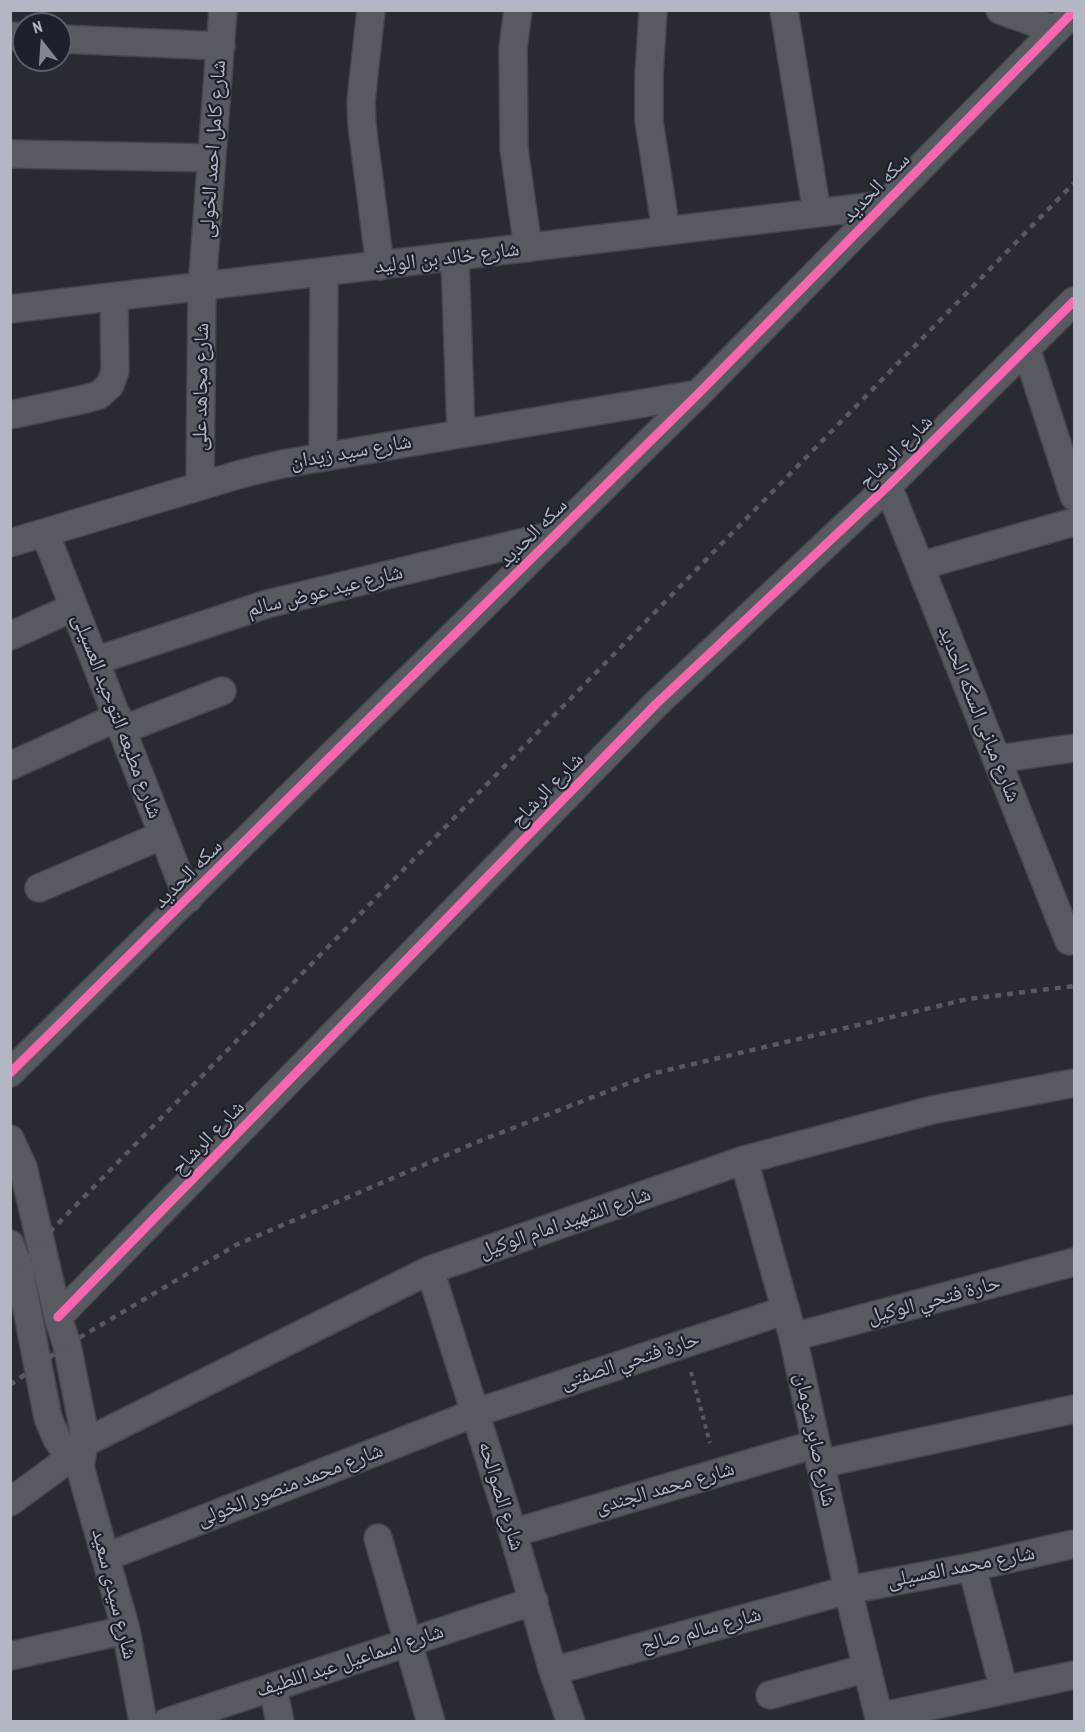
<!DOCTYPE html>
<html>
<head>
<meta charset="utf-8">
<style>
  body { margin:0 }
  #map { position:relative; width:1085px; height:1732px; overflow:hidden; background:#282b32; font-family:"PT Sans Narrow",sans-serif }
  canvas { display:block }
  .frame { position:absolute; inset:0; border:12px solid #b2b7c3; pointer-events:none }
  .north { position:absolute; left:12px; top:12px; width:60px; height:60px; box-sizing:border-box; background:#1d212c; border:2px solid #595d68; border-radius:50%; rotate:343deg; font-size:16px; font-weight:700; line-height:24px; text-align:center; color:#b2b7c3 }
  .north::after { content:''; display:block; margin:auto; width:21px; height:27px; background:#828690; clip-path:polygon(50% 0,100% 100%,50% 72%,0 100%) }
</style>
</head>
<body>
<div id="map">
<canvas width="1085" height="1732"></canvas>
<div class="frame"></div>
<div class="north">N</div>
</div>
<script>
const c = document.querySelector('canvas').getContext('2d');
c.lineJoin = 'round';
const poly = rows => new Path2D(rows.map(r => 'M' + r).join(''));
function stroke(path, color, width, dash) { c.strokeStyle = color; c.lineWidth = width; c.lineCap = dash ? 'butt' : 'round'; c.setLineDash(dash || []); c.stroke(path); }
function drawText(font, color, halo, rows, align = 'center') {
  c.font = font + ' "PT Sans Narrow","Noto Naskh Arabic",sans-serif'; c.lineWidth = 4.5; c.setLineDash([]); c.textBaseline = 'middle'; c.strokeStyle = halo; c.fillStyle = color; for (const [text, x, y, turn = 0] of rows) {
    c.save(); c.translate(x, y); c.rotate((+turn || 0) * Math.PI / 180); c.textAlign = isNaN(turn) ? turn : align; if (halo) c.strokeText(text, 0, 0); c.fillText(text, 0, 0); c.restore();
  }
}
const street = poly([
  [371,10,361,101,362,125,380,266],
  [518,10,513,49,514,149,528,248],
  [653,10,649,75,649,121,666,231],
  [784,10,817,213],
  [1000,10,1056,30],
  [10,36,24,37],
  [60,39,221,46],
  [10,154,212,158],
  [455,257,461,434],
  [10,309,884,205],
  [1026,348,1074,496],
  [10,415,85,399,99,395,110,385,115,371,114,298],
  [323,456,324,273],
  [200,486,202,287,223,10],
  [888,486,1069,941],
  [45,533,188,899],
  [10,543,241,474,282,464,698,394],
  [920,566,1074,522],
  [10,636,74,607],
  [95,661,267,604,557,534],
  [122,730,222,691],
  [997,759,1074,748],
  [10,766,118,717],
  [39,888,163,835],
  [10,1073,698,394,1074,11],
  [10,1139,23,1167,58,1317,67,1345,83,1426,84,1443,80,1467,126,1630,143,1722],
  [744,1160,793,1337,848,1590,880,1722],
  [10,1244,19,1268,48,1418,57,1439,70,1458,80,1467],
  [430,1270,513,1533,553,1671,571,1722],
  [58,1317,656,704,888,486,1074,301],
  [793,1337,1074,1262],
  [84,1443,430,1270,744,1160,932,1110,1074,1083],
  [820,1464,1074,1409],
  [10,1502,70,1458],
  [513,1533,816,1444],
  [378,1538,431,1722],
  [106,1557,475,1413,786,1310],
  [972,1567,1004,1690],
  [10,1656,126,1630],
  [553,1671,848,1590,972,1567,1074,1544],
  [273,1687,280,1722],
  [770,1695,867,1668],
  [879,1717,1074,1675],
  [167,1722,534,1601]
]);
stroke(street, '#44464b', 30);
stroke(poly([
  [691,1372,710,1443]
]), '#575a5f', 4, [4.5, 4.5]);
stroke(street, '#585a61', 27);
stroke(poly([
  [10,1277,41,1241,1074,183],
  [10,1385,67,1345,236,1245,482,1140,655,1073,968,999,1074,986]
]), '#575a5f', 4.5, [6, 6]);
stroke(poly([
  [10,1073,698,394,1074,11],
  [58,1317,656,704,888,486,1074,301]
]), '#f766af', 9);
drawText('21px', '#b2b7c3', '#1d212c', [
  ["شارع كامل احمد الخولى",213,149,-86],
  ["سكه الحديد",876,188,-46],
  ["شارع خالد بن الوليد",447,258,-7],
  ["شارع مجاهد على",201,387,-89],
  ["شارع سيد زيدان",351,452,-10],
  ["شارع الرشاح",896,452,-45],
  ["سكه الحديد",533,533,-45],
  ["شارع عيد عوض سالم",325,591,-14],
  ["شارع مبانى السكه الحديد",979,714,68],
  ["شارع مطبعه التوحيد العسيلى",117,716,69],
  ["شارع الرشاح",547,790,-46],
  ["سكه الحديد",188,874,-45],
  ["شارع الرشاح",208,1138,-46],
  ["شارع الشهيد امام الوكيل",565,1223,-19],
  ["حارة فتحي الوكيل",934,1300,-15],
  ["حارة فتحي الصفتى",630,1361,-18],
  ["شارع صابر شومان",815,1440,78],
  ["شارع محمد منصور الخولى",290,1485,-21],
  ["شارع محمد الجندى",665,1488,-16],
  ["شارع الصوالحه",501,1496,73],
  ["شارع محمد العسيلى",961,1567,-11],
  ["شارع سيدى سعيد",114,1594,76],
  ["شارع سالم صالح",701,1630,-15],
  ["شارع اسماعيل عبد اللطيف",350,1661,-18]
]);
</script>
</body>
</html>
